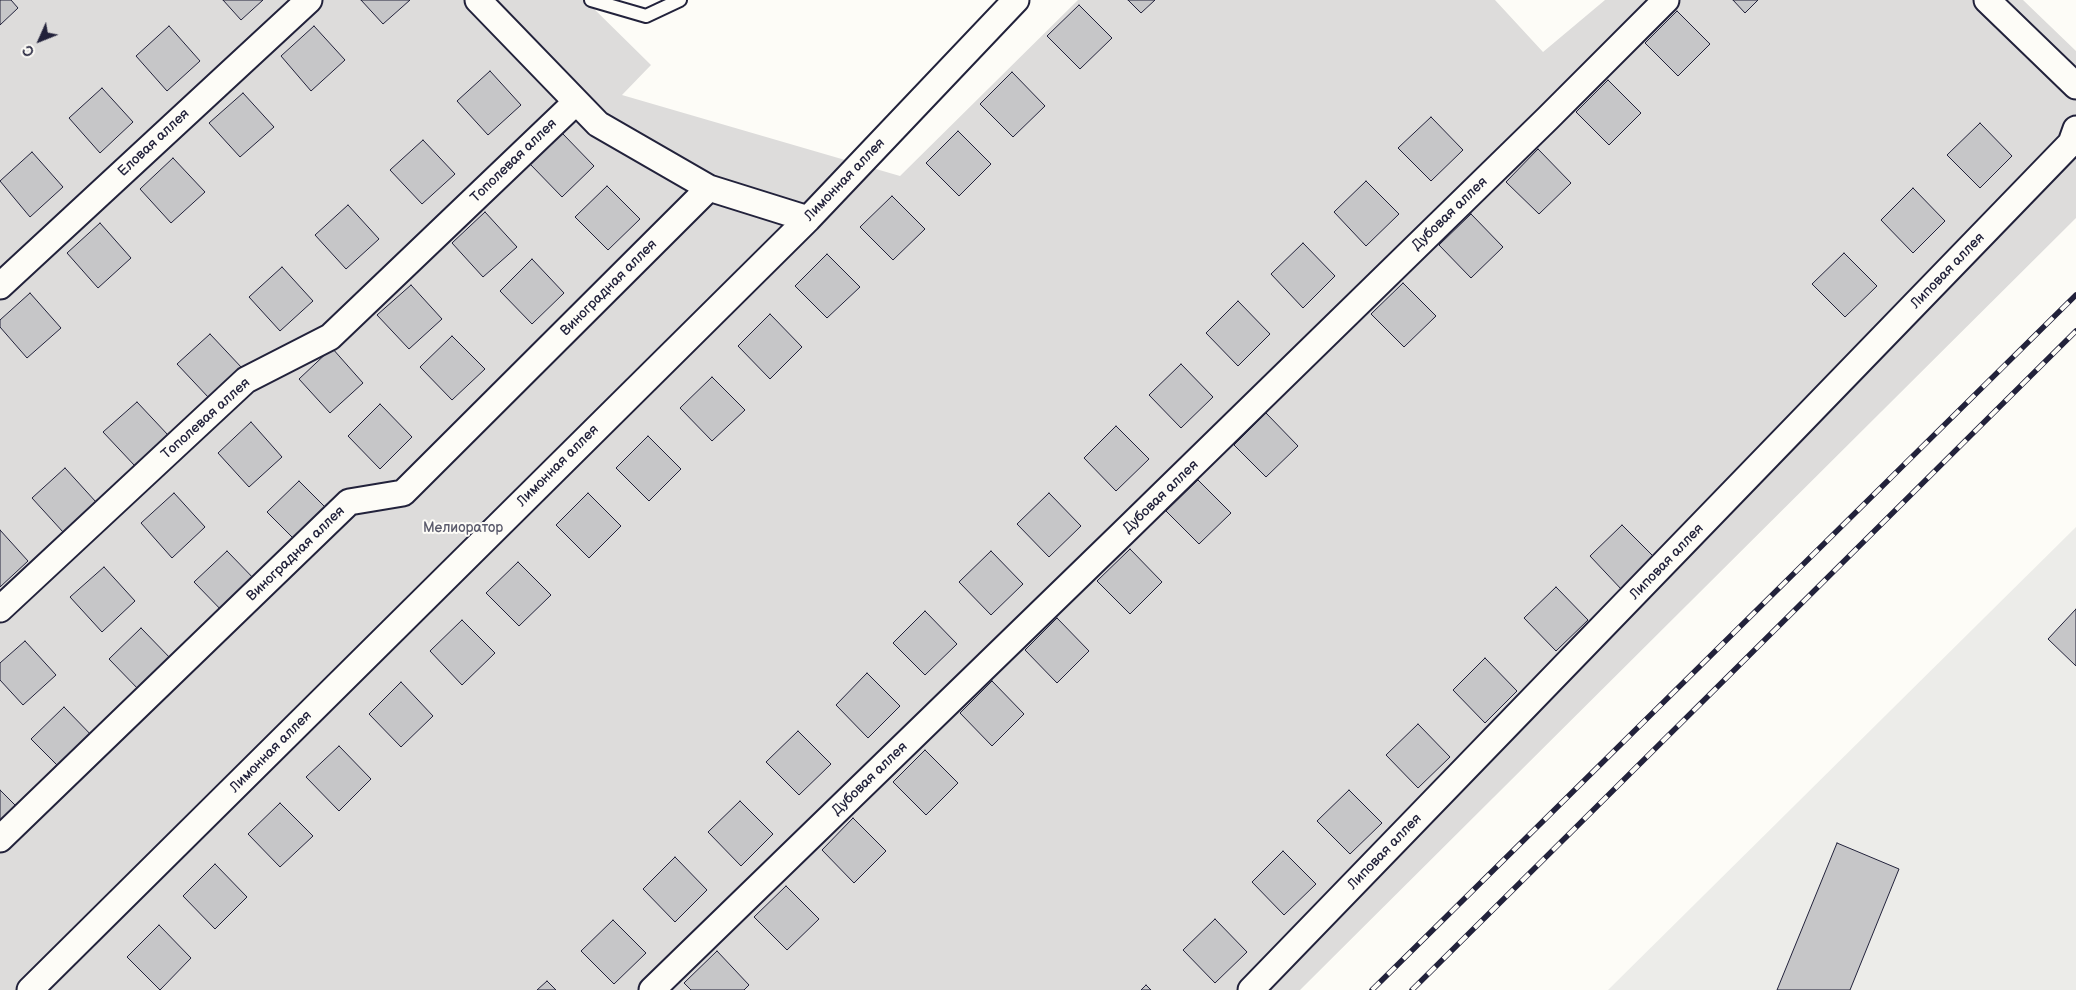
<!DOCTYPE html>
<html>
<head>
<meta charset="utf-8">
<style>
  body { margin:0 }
  #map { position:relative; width:2076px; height:990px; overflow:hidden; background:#fdfcf7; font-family:"Balsamiq Sans",sans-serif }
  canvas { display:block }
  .north { position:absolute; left:15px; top:15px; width:50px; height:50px; -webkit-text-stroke:4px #fdfcf7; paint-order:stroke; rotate:226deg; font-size:14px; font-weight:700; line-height:20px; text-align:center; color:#22223b }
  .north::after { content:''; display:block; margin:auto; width:18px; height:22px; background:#22223b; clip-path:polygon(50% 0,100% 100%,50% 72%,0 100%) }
</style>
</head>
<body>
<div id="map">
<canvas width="2076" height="990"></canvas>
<div class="north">С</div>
</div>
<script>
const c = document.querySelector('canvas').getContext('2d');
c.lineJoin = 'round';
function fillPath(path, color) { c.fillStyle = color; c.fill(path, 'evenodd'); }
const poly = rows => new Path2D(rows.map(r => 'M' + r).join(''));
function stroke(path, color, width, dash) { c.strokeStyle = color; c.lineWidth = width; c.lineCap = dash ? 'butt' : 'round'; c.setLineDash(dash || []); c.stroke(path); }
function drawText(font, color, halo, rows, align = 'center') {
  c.font = font + ' "Balsamiq Sans",sans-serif'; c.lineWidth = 4; c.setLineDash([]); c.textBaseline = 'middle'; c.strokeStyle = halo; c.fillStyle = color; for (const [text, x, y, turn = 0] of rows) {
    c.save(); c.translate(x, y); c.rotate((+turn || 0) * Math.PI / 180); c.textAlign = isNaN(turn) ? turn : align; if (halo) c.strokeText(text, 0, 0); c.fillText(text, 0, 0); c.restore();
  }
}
fillPath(poly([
  [2076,527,2076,990,1608,990]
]), '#ecece9');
fillPath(poly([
  [0,0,585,0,651,65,622,95,900,176,1078,0,1495,0,1543,52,1605,0,2023,0,2076,51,2076,218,1300,990,0,990]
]), '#dddcdb');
const building = poly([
  [0,0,11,0,18,8,0,25,0,0],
  [223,0,263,0,241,20,223,0],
  [361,0,410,0,383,24,361,0],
  [1128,0,1155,0,1141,13,1128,0],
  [1733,0,1758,0,1745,13,1733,0],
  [1079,5,1112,38,1080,69,1047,36,1079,5],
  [1677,11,1710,44,1678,76,1645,43,1677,11],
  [169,26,200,61,167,91,136,56,169,26],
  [314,26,345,60,311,91,281,56,314,26],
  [490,71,521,105,488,135,457,101,490,71],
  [1012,72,1045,106,1013,137,980,104,1012,72],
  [1608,80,1641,113,1609,145,1576,112,1608,80],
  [102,88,133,122,100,153,69,118,102,88],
  [243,93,274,127,240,157,209,123,243,93],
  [1431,117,1463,150,1431,181,1398,148,1431,117],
  [1980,123,2012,156,1980,188,1947,155,1980,123],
  [958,131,991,164,959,196,926,163,958,131],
  [562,133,594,166,562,197,530,164,562,133],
  [423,140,455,174,422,204,390,170,423,140],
  [1538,149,1571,183,1539,214,1506,182,1538,149],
  [32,152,63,187,30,217,0,181,32,152],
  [173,158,205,192,171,223,140,189,173,158],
  [1366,181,1399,214,1366,246,1334,212,1366,181],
  [607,186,640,219,608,250,575,217,607,186],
  [1913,188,1945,221,1913,253,1881,220,1913,188],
  [892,196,925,229,893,260,860,227,892,196],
  [348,205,379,239,346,269,315,235,348,205],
  [485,212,517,247,483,277,452,243,485,212],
  [1471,214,1503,247,1471,278,1439,245,1471,214],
  [100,223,131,258,98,288,67,253,100,223],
  [1303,243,1335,276,1303,308,1271,274,1303,243],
  [1844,253,1877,286,1845,317,1812,284,1844,253],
  [827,254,860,287,827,318,795,286,827,254],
  [532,259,564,293,532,324,500,291,532,259],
  [282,267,313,301,280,331,249,297,282,267],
  [1403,283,1436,316,1404,347,1371,314,1403,283],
  [411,285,442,319,409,349,377,315,411,285],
  [30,293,61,328,27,358,0,327,0,320,30,293],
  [1238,301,1270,334,1238,366,1206,333,1238,301],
  [770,314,802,347,770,379,738,346,770,314],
  [210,334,242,368,209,398,177,364,210,334],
  [452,336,485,369,452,400,420,367,452,336],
  [332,348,363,383,330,413,299,379,332,348],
  [1181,364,1213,397,1181,428,1149,395,1181,364],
  [712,377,745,410,712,441,680,408,712,377],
  [137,402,168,435,135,466,103,432,137,402],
  [380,404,412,437,380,469,348,436,380,404],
  [1266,413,1298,446,1266,477,1234,445,1266,413],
  [251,422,282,457,249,487,218,453,251,422],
  [1116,426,1149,459,1116,491,1084,458,1116,426],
  [648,436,681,469,649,501,616,468,648,436],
  [65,468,96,502,63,532,32,498,65,468],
  [1198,480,1231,513,1199,544,1166,511,1198,480],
  [299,481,332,514,300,545,267,512,299,481],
  [174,493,205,527,172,558,141,523,174,493],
  [588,493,621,526,589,558,556,525,588,493],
  [1049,493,1081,526,1049,557,1017,524,1049,493],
  [1622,525,1655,558,1622,590,1590,556,1622,525],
  [0,530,28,561,0,587,0,530],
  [1130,549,1162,582,1130,614,1097,581,1130,549],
  [227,551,259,584,227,616,194,582,227,551],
  [991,551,1023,584,991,615,959,582,991,551],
  [518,562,551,595,519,626,486,593,518,562],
  [104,567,135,601,102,632,70,597,104,567],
  [1556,587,1588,620,1556,651,1524,618,1556,587],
  [2076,609,2076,666,2048,639,2076,609],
  [925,611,957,644,925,675,893,643,925,611],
  [1057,618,1089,651,1057,683,1025,650,1057,618],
  [462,620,495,653,462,685,430,651,462,620],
  [141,628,173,661,141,692,109,659,141,628],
  [25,641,56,675,23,705,0,680,0,663,25,641],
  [1485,658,1517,691,1485,723,1453,690,1485,658],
  [867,673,900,706,868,738,836,705,867,673],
  [992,681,1024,714,992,746,960,713,992,681],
  [401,682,433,716,401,747,369,714,401,682],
  [64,707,96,740,64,772,31,739,64,707],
  [1418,724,1450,757,1418,788,1386,755,1418,724],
  [798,731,831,764,799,795,766,762,798,731],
  [339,746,371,779,339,811,306,777,339,746],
  [925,750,958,783,926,815,893,782,925,750],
  [0,790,21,811,0,832,0,790],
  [1349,790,1382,823,1350,854,1317,821,1349,790],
  [740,801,773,834,741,866,708,832,740,801],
  [280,803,313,836,280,867,248,834,280,803],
  [853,818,886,851,854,883,822,850,853,818],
  [1837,843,1899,869,1850,990,1777,990,1837,843],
  [1283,851,1316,884,1284,915,1252,882,1283,851],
  [675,857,707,890,675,922,643,889,675,857],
  [215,864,247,897,215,929,183,896,215,864],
  [786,886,819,919,787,950,754,917,786,886],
  [1215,919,1247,952,1215,983,1183,950,1215,919],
  [613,920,646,953,614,984,581,951,613,920],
  [159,925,191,958,160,990,127,957,159,925],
  [717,951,749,985,744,990,691,990,684,983,717,951],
  [547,981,556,990,537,990,547,981],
  [1146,985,1151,990,1141,990,1146,985]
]);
fillPath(building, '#c6c6c8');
stroke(building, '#22223b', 1);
const lane = poly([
  [591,0,646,16,680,0]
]);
const street = poly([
  [478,0,598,124,709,188,808,219],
  [1987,0,2076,86],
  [0,286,309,0],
  [0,609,246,380,330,337,576,102],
  [0,839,349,502,403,493,709,188],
  [30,990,808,219,1016,0],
  [652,990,1123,533,1547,119,1666,0],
  [1251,990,2071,143,2076,129]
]);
stroke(lane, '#22223b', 16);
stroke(street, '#22223b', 29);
stroke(lane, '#fdfcf7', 12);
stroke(street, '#fdfcf7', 25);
const rail = poly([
  [1372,990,2076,295],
  [1412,990,2076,331]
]);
stroke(rail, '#22223b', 5.5);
stroke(rail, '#fdfcf7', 4, [11]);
drawText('14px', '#22223b', '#fdfcf7', [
  ["Еловая аллея",154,143,-43],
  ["Тополевая аллея",514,161,-44],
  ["Лимонная аллея",845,180,-46],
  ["Дубовая аллея",1450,214,-44],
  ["Липовая аллея",1948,271,-46],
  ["Виноградная аллея",609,288,-45],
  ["Тополевая аллея",206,419,-42],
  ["Лимонная аллея",558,466,-45],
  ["Дубовая аллея",1161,497,-44],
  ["Виноградная аллея",296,554,-44],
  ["Липовая аллея",1667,562,-46],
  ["Лимонная аллея",271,752,-45],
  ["Дубовая аллея",870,779,-44],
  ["Липовая аллея",1385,852,-46]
]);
drawText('14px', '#5a5a6b', '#fdfcf7', [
  ["Мелиоратор",463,528]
]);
</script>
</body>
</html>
